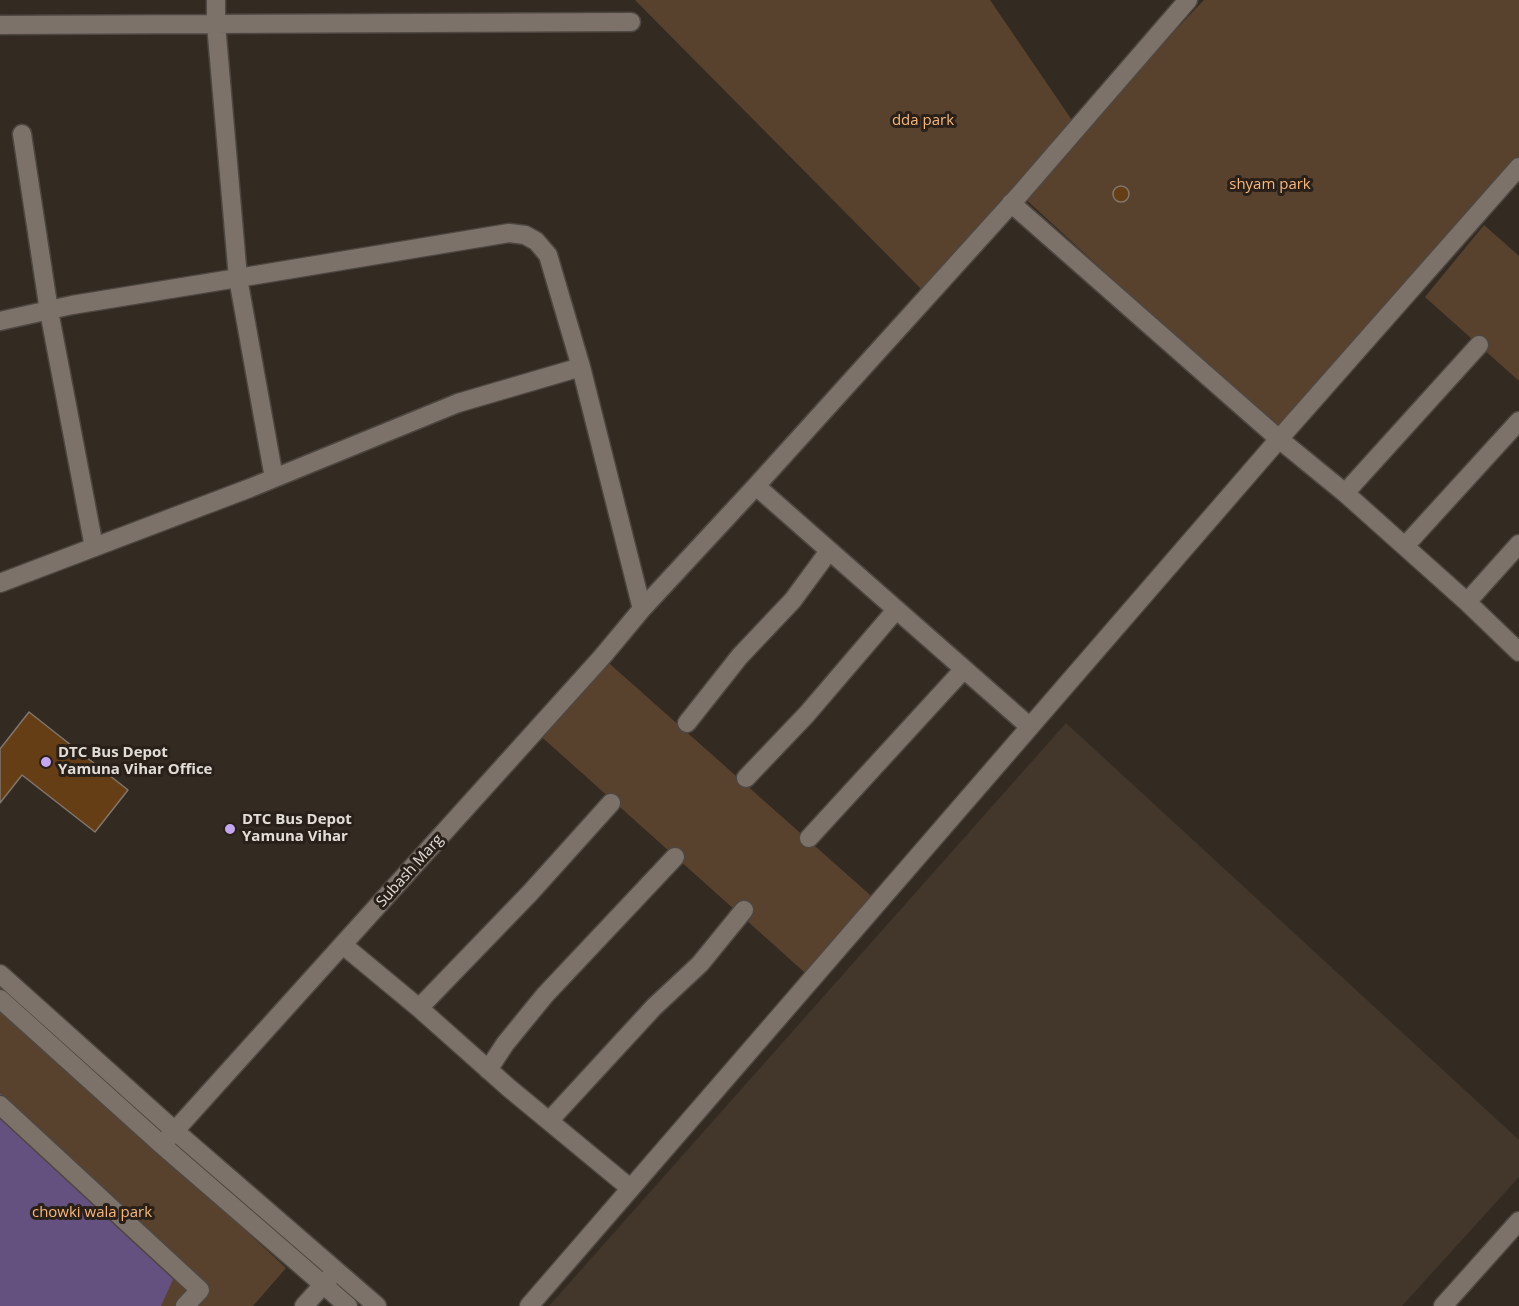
<!DOCTYPE html>
<html>
<head>
<meta charset="utf-8">
<style>
  body { margin:0 }
  canvas { display:block; background:#332a22 }
</style>
</head>
<body>
<canvas width="1519" height="1306"></canvas>
<script>
const c = document.querySelector('canvas').getContext('2d');
c.lineJoin = 'round';
function fillPath(path, color) { c.fillStyle = color; c.fill(path, 'evenodd'); }
const poly = rows => new Path2D(rows.map(r => 'M' + r).join(''));
function stroke(path, color, width, dash) { c.strokeStyle = color; c.lineWidth = width; c.lineCap = dash ? 'butt' : 'round'; c.setLineDash(dash || []); c.stroke(path); }
function drawText(font, color, halo, rows, align = 'center') {
  c.font = font + ' "Open Sans",sans-serif'; c.lineWidth = 6; c.setLineDash([]); c.textBaseline = 'middle'; c.strokeStyle = halo; c.fillStyle = color; for (const [text, x, y, turn = 0] of rows) {
    c.save(); c.translate(x, y); c.rotate((+turn || 0) * Math.PI / 180); c.textAlign = isNaN(turn) ? turn : align; if (halo) c.strokeText(text, 0, 0); c.fillText(text, 0, 0); c.restore();
  }
}
fillPath(poly([
  [1066,723,1519,1140,1519,1177,1402,1306,549,1306]
]), '#43362a');
fillPath(poly([
  [635,0,990,0,1078,129,1040,172,1204,0,1519,0,1519,167,1279,439,1143,307,1020,194,928,296],
  [1484,225,1519,256,1519,381,1425,297],
  [602,657,878,902,812,979,535,731],
  [0,1004,286,1268,253,1306,0,1306]
]), '#59422d');
fillPath(poly([
  [0,1093,128,1214,175,1275,161,1306,0,1306]
]), '#65517f');
const building = poly([
  '1113 194a8 8 0 1 1 16 0a8 8 0 1 1-16 0Z',
  [29,712,128,790,95,832,22,775,0,803,0,749,29,712]
]);
fillPath(building, '#653e16');
stroke(building, '#80766d', 1.5);
const minor = poly([
  [216,0,216,24,238,278,274,478],
  [0,25,631,22],
  [22,134,49,311,94,547],
  [1011,203,1279,439,1345,493,1467,602,1519,652],
  [0,321,72,305,238,278,509,233,525,235,536,241,548,255,581,367,642,609],
  [756,486,1030,727],
  [1345,493,1479,345],
  [1405,546,1519,421],
  [0,583,250,488,458,403,581,367],
  [1467,602,1519,544],
  [687,723,740,656,793,600,829,551],
  [746,778,807,714,896,610],
  [809,838,964,669],
  [343,945,419,1008,509,1088,630,1188],
  [0,974,175,1131,377,1306],
  [0,999,162,1145,348,1306],
  [419,1008,530,893,611,803],
  [488,1070,505,1044,545,995,675,857],
  [0,1105,200,1290,185,1306],
  [549,1121,654,1007,700,964,744,910],
  [162,1145,602,657,642,609,756,486,1020,194,1188,0],
  [304,1306,331,1276],
  [529,1306,1279,439,1519,167],
  [1443,1306,1519,1221]
]);
stroke(minor, '#4e4741', 21);
stroke(minor, '#7c7269', 18);
for (const [x, y, r, color] of [
  [46,762,6,"#c5a6f0"],
  [230,829,6,"#c5a6f0"]
]) { const dot = new Path2D(); dot.arc(x, y, r, 0, 2 * Math.PI); c.fillStyle = color; c.fill(dot); stroke(dot, '#292019', 2); }
drawText('15px', '#f8b87c', '#292019', [
  ["dda park",923,121],
  ["shyam park",1270,185],
  ["chowki wala park",92,1213]
]);
drawText('bold 15px', '#e2dcd7', '#292019', [
  ["DTC Bus Depot",58,753],
  ["Yamuna Vihar Office",58,770],
  ["DTC Bus Depot",242,820],
  ["Yamuna Vihar",242,837]
], 'left');
drawText('15px', '#e2dcd7', '#292019', [
  ["Subash Marg",410,871,-48]
]);
</script>
</body>
</html>
